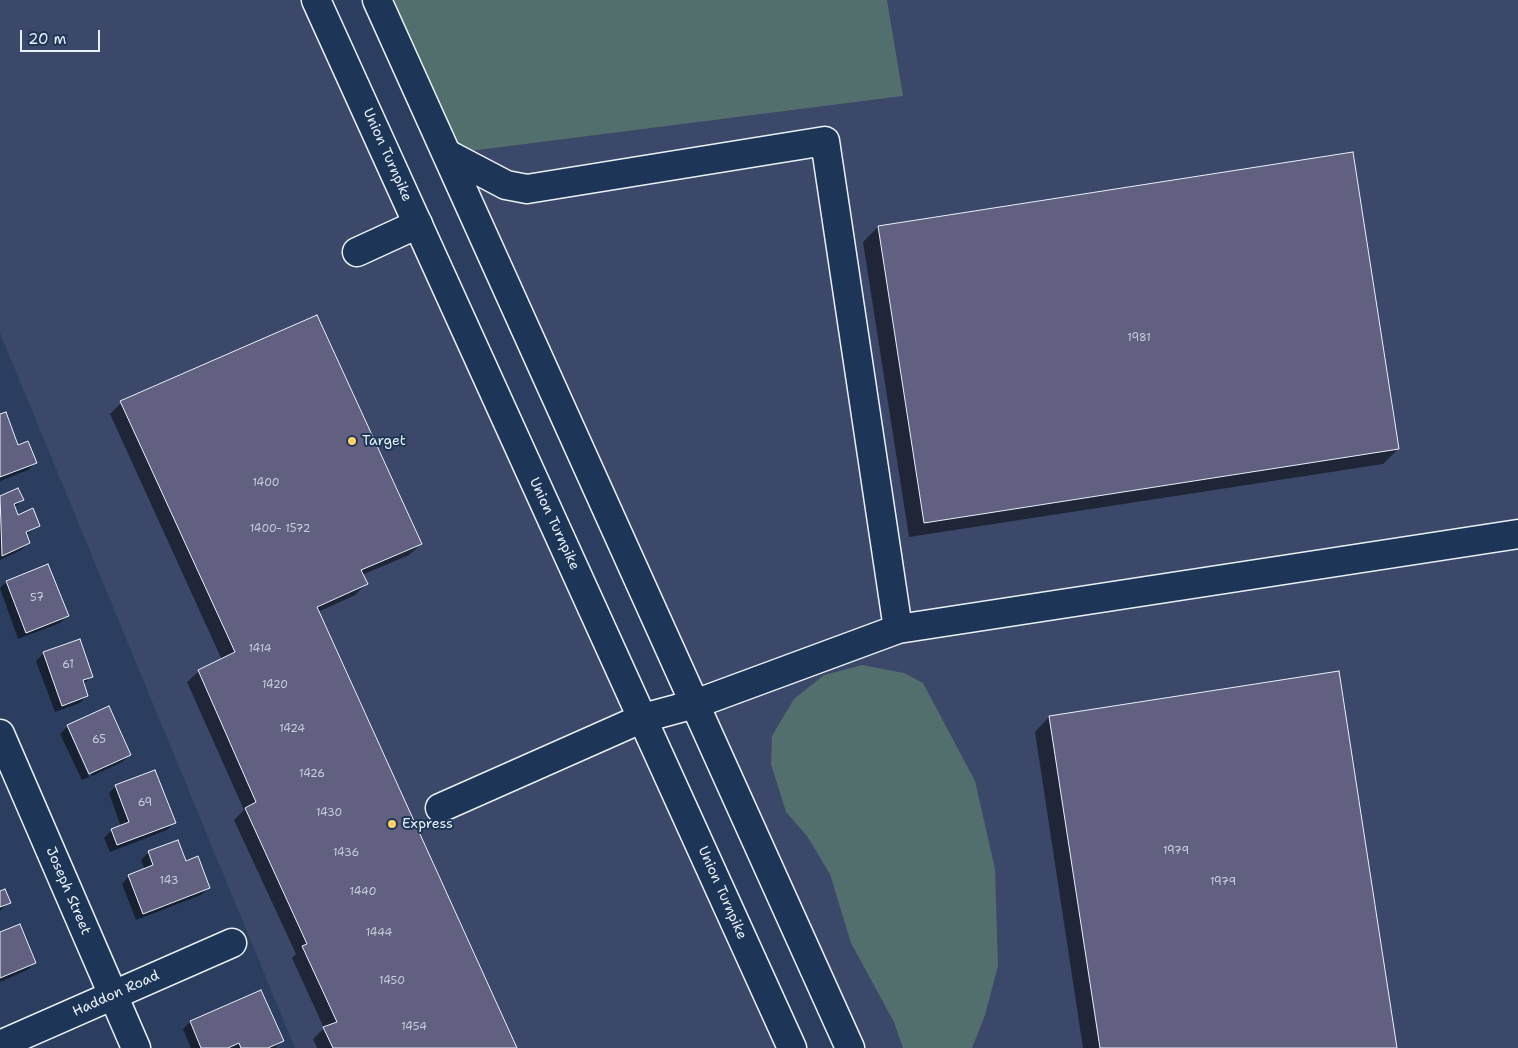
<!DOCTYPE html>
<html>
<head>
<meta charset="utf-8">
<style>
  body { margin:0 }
  #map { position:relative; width:1518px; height:1048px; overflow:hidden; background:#2b3e5f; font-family:"Shantell Sans",sans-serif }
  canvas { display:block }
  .scale { position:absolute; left:20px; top:30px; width:80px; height:22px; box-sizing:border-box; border:2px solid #e8f1f8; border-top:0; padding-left:6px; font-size:15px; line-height:18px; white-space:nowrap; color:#e8f1f8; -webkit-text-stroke:4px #1d3557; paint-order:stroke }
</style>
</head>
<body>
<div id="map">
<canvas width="1518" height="1048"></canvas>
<div class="scale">20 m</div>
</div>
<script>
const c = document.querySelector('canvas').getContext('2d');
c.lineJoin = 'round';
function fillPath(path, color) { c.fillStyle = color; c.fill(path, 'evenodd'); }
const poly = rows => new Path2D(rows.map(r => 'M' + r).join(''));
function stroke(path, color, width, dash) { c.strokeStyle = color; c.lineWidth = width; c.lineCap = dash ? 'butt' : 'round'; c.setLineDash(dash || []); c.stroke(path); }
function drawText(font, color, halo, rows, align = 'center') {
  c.font = font + ' "Shantell Sans",sans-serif'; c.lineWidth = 4; c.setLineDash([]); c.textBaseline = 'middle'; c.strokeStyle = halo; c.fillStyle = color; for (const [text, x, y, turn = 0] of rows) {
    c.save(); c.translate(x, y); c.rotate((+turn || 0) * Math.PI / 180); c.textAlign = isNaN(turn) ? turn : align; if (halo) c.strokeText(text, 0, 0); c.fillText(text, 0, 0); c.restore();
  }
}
fillPath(poly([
  [0,0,316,0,792,1048,295,1048,0,333],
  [887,0,1518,0,1518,1048,850,1048,447,154,902,96]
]), '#3c4869');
fillPath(poly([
  [377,0,887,0,903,96,447,154],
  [862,665,904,673,923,683,975,781,995,869,998,966,985,1015,972,1048,903,1048,894,1022,851,943,830,874,807,836,786,812,771,764,772,736,794,699,824,675]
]), '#536f6d');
fillPath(poly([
  [878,227,1398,449,1383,464,909,537,863,242],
  [121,403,421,544,409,555,362,575,366,584,355,595,318,612,516,1048,317,1048,313,1039,324,1028,292,958,296,954,234,820,244,810,187,682,199,671,222,660,110,414],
  [0,415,18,447,35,463,28,470,0,481],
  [18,490,22,500,15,507,18,516,38,525,26,535,29,543,21,550,0,560,0,497],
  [47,566,67,616,60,623,18,639,0,588,6,582],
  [44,653,91,676,84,684,87,696,80,703,55,712,36,661],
  [1049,717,1396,1048,1083,1048,1035,732],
  [68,726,130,755,122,762,92,776,70,727,67,727,89,777,82,780,60,734],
  [116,786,174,823,167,830,110,852,104,838,112,830,121,827,109,793],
  [149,852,186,863,209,887,201,895,136,920,122,884,129,876,145,870,141,860],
  [0,892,9,902,0,911],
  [0,934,35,963,27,970,0,982],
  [261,991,282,1041,275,1048,191,1048,183,1029,190,1022]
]), '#0007');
const building = poly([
  [1353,152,1399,449,924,523,878,226,1353,152],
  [317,315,422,544,361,570,368,584,317,607,517,1048,333,1048,323,1027,337,1022,302,946,307,944,245,808,256,802,198,670,235,652,120,401,317,315],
  [6,412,18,445,28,441,37,463,0,477,0,414,6,412],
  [18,488,24,500,14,504,18,515,33,508,40,526,26,532,30,543,2,556,0,496,18,488],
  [48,564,69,616,26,633,6,581,48,564],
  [80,639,93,677,83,680,88,696,62,706,43,652,80,639],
  [1339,671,1397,1048,1100,1048,1049,716,1339,671],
  [109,706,131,755,89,774,67,725,109,706],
  [155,770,176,823,117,845,111,829,129,822,115,785,155,770],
  [178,840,186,861,198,856,210,888,143,914,128,875,153,865,148,851,178,840],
  [5,889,11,903,0,907,0,891,5,889],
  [20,924,36,963,0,978,0,932,20,924],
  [261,990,284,1041,268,1048,241,1048,239,1043,228,1048,201,1048,190,1021,261,990]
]);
fillPath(building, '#626081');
stroke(building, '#e8f1f8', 1);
const minor = poly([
  [447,154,506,185,527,189,825,141,898,629],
  [357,252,418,224],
  [0,734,136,1048],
  [440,808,643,718,695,704,898,629,1518,534],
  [0,1045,232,943]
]);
const major = poly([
  [316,0,792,1048],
  [377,0,850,1048]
]);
stroke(minor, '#e8f1f8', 31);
stroke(major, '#e8f1f8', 31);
stroke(minor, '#1d3557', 28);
stroke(major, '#1d3557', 28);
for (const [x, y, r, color] of [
  [352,441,5,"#ffd166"],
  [392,824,5,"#ffd166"]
]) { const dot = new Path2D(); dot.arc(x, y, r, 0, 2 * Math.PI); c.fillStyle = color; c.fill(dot); stroke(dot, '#1d3557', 2); }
drawText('11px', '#c6cdda', null, [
  ["1981",1139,338],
  ["1400",266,483],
  ["1400- 1572",280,529],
  ["57",37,598],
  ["1414",260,649],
  ["61",68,665],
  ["1420",275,685],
  ["1424",292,729],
  ["65",99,740],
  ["1426",312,774],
  ["69",145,803],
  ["1430",329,813],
  ["1979",1176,851],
  ["1436",346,853],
  ["143",169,881],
  ["1979",1223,882],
  ["1440",363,892],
  ["1444",379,933],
  ["1450",392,981],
  ["1454",414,1027]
]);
drawText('14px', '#e8f1f8', '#1d3557', [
  ["Union Turnpike",387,155,66],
  ["Union Turnpike",554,524,65],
  ["Joseph Street",68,891,67],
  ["Union Turnpike",722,893,66],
  ["Haddon Road",116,994,-24]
]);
drawText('14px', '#e8f1f8', '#1d3557', [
  ["Target",362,441],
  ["Express",402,824]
], 'left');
</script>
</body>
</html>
